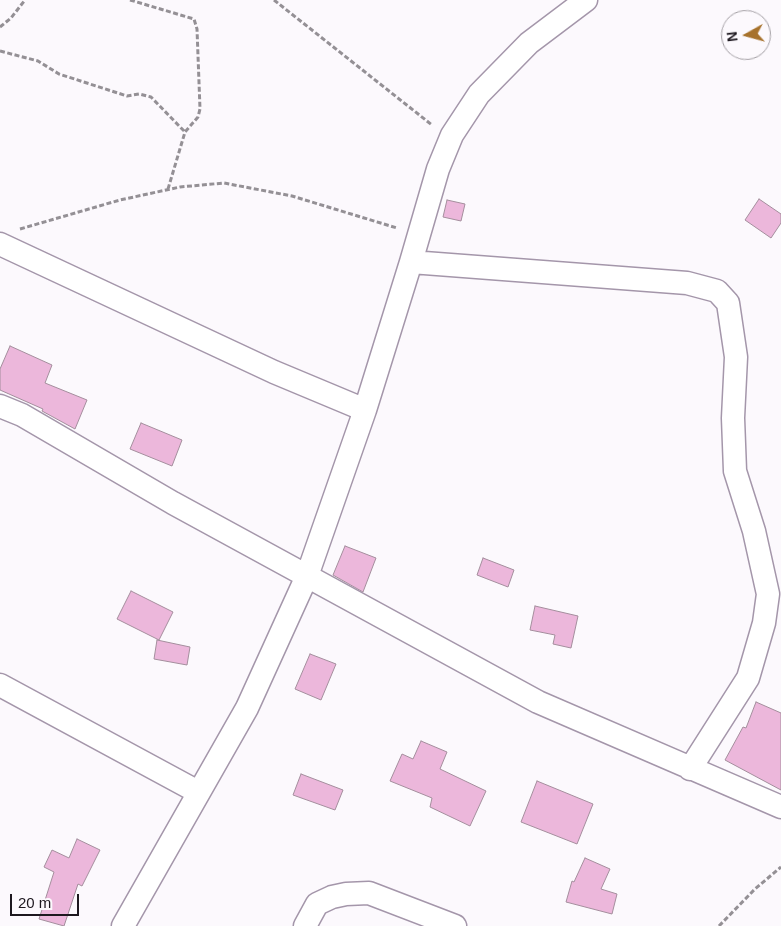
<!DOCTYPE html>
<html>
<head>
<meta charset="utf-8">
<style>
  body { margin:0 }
  #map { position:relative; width:781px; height:926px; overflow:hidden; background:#fcf9fd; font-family:Helvetica,sans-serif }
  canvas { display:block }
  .north { position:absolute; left:721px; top:10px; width:50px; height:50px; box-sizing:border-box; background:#fcf9fd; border:1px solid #a39fa4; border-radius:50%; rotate:263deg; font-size:14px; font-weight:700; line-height:20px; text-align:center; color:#1d181f }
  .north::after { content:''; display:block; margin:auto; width:18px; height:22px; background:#a7722c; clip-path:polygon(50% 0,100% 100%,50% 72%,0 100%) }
  .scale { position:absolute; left:10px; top:894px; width:69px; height:22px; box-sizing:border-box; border:2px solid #1d181f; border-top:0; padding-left:6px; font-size:15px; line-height:18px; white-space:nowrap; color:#1d181f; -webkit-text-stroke:4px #fcf9fd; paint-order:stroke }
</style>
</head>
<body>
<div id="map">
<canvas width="781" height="926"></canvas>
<div class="north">N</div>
<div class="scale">20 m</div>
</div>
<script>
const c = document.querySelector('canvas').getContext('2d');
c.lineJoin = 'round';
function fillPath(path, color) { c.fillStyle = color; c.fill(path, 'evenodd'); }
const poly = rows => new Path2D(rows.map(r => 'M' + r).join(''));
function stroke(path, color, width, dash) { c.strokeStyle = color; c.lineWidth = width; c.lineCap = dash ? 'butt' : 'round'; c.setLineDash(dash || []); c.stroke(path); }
const building = poly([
  [759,199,781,214,781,223,771,238,745,220,759,199],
  [447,200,465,204,461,221,443,217,447,200],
  [10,346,52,365,45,383,87,400,75,429,42,411,43,409,0,390,0,369,10,346],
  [141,423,182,440,172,466,130,449,141,423],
  [345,546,376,558,363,592,333,575,345,546],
  [483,558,514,570,508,587,477,575,483,558],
  [131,591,173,612,159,640,117,619,131,591],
  [535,606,578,616,571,648,553,644,555,635,530,630,535,606],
  [157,640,190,647,187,665,154,659,157,640],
  [310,654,336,664,321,700,295,689,310,654],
  [756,702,781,713,781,790,725,760,743,727,746,728,756,702],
  [421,741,447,752,440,769,486,791,470,826,430,807,432,798,390,781,402,754,413,759,421,741],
  [301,774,343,790,335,810,293,795,301,774],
  [537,781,593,804,577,844,521,822,537,781],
  [77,839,100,850,82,886,78,884,64,926,39,919,54,872,44,867,52,850,69,858,77,839],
  [585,858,610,869,601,889,617,894,612,914,566,902,572,881,574,882,585,858]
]);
fillPath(building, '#ecb7db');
stroke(building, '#a48e9d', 1);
const street = poly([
  [0,244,274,372,365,410],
  [411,262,687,283,717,291,728,303,736,357,733,418,735,471,754,531,768,594,764,623,748,678,690,769],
  [0,406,22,415,173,503,538,702,781,807],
  [0,685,198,792],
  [123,926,247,708,307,576,365,410,411,262,438,169,452,135,479,94,529,43,586,0],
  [305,926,317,904,332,897,346,894,369,893,455,926]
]);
stroke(street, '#a496aa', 25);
stroke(poly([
  [130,0,194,19,197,29,200,109,198,117,185,132,168,189],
  [274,0,432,125],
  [0,27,11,18,25,0],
  [0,51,38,61,59,74,127,96,139,94,151,97,185,132],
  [20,229,120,200,180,187,224,183,292,196,397,228],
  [719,926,755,889,781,867]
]), '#949095', 3, [5, 2.5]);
stroke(street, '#fff', 22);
</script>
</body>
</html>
